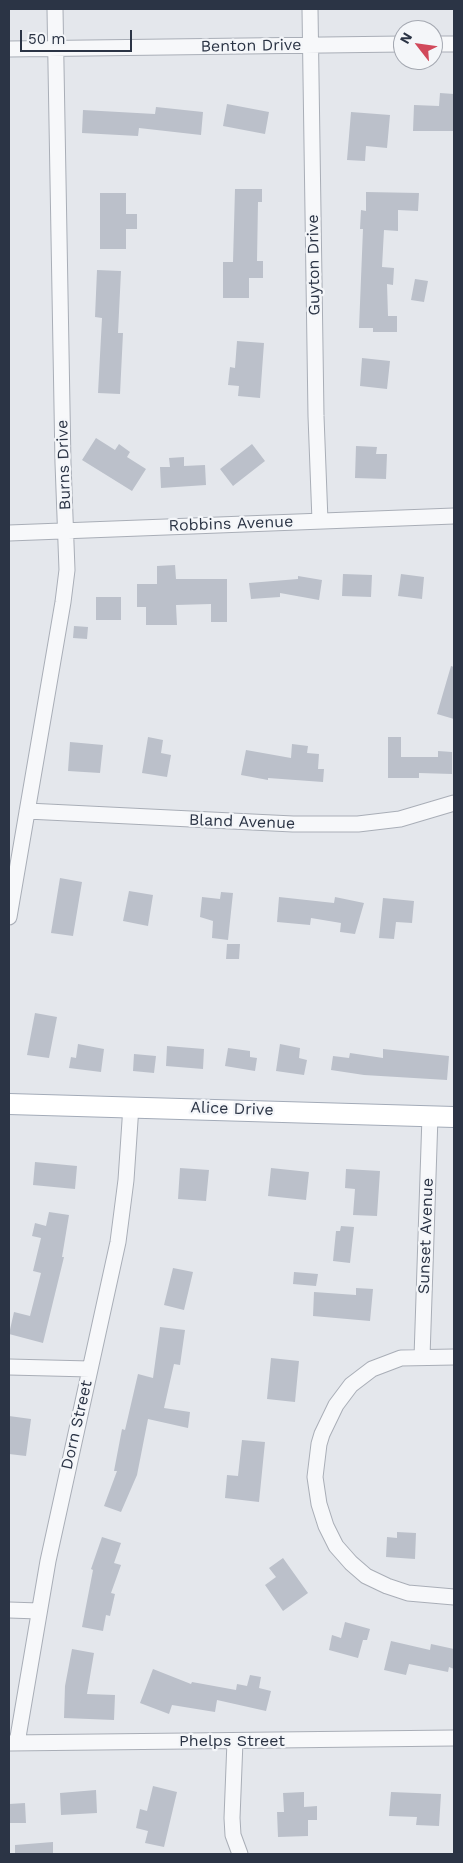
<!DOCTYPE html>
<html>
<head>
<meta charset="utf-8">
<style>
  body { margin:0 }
  #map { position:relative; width:463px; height:1863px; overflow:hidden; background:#e4e7ec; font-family:"Work Sans",sans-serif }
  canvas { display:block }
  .frame { position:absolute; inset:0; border:10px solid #2b3445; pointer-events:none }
  .north { position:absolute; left:393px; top:20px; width:50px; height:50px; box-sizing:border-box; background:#f4f6f9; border:1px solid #a4a8b1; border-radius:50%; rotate:300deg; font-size:14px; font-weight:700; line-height:20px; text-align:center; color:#2b3445 }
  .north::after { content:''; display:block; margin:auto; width:18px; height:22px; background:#d1495b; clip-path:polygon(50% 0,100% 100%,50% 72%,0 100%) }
  .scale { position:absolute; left:20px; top:30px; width:112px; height:22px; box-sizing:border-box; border:2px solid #2b3445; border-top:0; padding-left:6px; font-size:15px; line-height:18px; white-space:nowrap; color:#2b3445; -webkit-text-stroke:4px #f4f6f9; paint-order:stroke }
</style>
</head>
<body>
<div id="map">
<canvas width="463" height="1863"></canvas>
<div class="frame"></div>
<div class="north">N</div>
<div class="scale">50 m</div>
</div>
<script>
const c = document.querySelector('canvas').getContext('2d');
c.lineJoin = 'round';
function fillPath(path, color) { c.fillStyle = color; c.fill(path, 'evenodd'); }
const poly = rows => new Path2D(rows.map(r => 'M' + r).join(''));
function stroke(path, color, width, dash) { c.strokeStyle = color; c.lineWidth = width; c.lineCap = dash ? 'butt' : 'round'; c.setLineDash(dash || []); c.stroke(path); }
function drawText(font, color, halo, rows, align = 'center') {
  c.font = font + ' "Work Sans",sans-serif'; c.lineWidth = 4.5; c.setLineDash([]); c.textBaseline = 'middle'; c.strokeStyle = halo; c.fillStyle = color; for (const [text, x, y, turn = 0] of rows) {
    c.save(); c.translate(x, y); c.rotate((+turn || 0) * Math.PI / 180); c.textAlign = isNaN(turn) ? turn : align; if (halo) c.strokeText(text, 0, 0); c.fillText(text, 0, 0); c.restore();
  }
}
fillPath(poly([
  [440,93,454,94,454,131,413,131,414,105,439,106],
  [227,104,269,112,265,134,223,126],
  [156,107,203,112,201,135,139,128,138,136,82,133,83,110,155,114],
  [351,112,390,115,387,148,366,146,365,161,347,160],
  [235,189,262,189,262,202,258,202,257,261,263,261,263,278,249,278,249,298,223,298,223,262,233,262],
  [366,192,419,193,418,211,398,210,398,231,384,230,382,267,394,268,393,285,387,284,388,316,397,316,397,332,373,332,373,328,359,328,363,229,360,229,361,210,366,211],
  [100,193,126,193,126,214,137,214,137,229,126,229,126,249,100,249],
  [97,270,121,271,118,333,123,333,120,394,98,393,102,318,95,317],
  [415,279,428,281,424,302,411,300],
  [237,341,264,343,260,398,238,396,239,386,228,385,230,367,235,368],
  [362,358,390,361,387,389,360,386],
  [96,438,115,450,119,444,130,452,127,457,146,469,132,491,82,460],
  [252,444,265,461,233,486,220,469],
  [356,446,377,447,376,454,387,454,386,479,355,478],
  [184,457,184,466,205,465,206,485,161,488,160,467,170,467,169,458],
  [175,565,176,579,227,579,227,622,211,622,211,604,176,605,177,625,146,625,146,607,137,607,137,584,157,584,157,566],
  [343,574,372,575,371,597,342,596],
  [401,574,424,577,422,599,398,596],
  [298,576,322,580,319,600,280,593,280,597,251,599,249,583,298,579],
  [96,597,121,597,121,620,96,620],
  [74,626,88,627,87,639,73,638],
  [451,666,454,667,454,719,437,714],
  [148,737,163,740,161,753,171,755,167,777,142,773],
  [388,737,401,737,401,757,438,757,438,751,452,752,452,774,419,773,419,778,388,778],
  [70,742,103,745,100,773,68,771],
  [292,744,308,746,307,753,319,754,318,769,324,769,323,782,268,778,268,780,241,775,246,750,291,758],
  [60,878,82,882,73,936,51,933],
  [129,891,153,895,148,926,123,921],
  [221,892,233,893,228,940,212,938,213,921,200,917,202,897,220,899],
  [279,897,334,903,335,897,364,903,355,934,340,932,341,923,311,918,310,925,277,922],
  [383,898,414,901,412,923,396,922,394,939,379,938],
  [227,944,240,944,239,959,226,959],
  [35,1013,57,1017,49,1058,27,1055],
  [78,1044,104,1049,101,1072,69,1068,71,1057,76,1058],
  [280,1044,300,1048,299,1058,307,1060,304,1075,276,1071],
  [167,1046,204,1049,203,1069,166,1066],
  [228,1048,250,1051,250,1057,257,1058,255,1071,225,1066],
  [383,1049,449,1056,447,1080,364,1075,331,1070,333,1056,349,1058,350,1053,383,1058],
  [134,1054,156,1056,154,1073,133,1071],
  [35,1162,77,1166,75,1189,33,1185],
  [180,1168,209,1170,206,1201,178,1199],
  [271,1168,309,1172,306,1200,268,1196],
  [346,1169,380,1171,377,1216,353,1215,355,1189,345,1188],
  [49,1212,69,1215,62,1257,64,1257,43,1343,9,1334,14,1312,30,1316,41,1273,33,1271,41,1238,32,1236,35,1223,46,1226],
  [341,1226,354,1227,350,1263,333,1261,336,1231,340,1231],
  [173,1268,193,1272,184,1310,164,1305],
  [294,1272,318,1274,316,1286,293,1284],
  [356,1288,373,1289,370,1321,313,1316,314,1292,356,1295],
  [160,1327,185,1330,180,1365,174,1364,164,1408,190,1412,188,1428,148,1419,137,1475,121,1512,104,1506,117,1471,114,1471,122,1429,125,1430,138,1374,153,1378],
  [271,1358,299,1361,295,1402,267,1399],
  [9,1416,31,1419,26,1456,9,1454],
  [242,1440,265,1442,259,1502,225,1498,227,1475,238,1476],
  [397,1532,416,1533,415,1559,386,1557,387,1537,397,1538],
  [102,1537,121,1543,114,1563,121,1565,111,1593,115,1594,110,1616,106,1615,103,1631,82,1627,93,1570,91,1569],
  [283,1558,308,1593,283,1611,265,1585,276,1577,269,1568],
  [345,1622,370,1629,367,1640,363,1640,358,1658,329,1650,332,1635,341,1638],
  [391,1641,430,1650,431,1644,454,1649,454,1669,449,1667,448,1672,409,1664,406,1675,384,1670],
  [72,1649,94,1653,87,1694,115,1695,114,1720,64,1718,65,1686],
  [153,1669,191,1684,192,1682,236,1690,237,1684,247,1686,250,1675,261,1677,259,1688,271,1691,266,1711,217,1700,215,1712,172,1705,169,1714,140,1703],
  [153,1786,177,1792,164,1847,145,1843,148,1831,136,1828,140,1809,147,1811],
  [96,1790,97,1813,61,1815,60,1793],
  [304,1792,304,1807,317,1806,317,1820,308,1820,308,1836,278,1837,277,1812,284,1812,283,1793],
  [391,1792,441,1794,439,1826,416,1825,417,1817,389,1816],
  [25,1803,26,1823,9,1823,9,1804],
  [53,1842,53,1854,15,1854,15,1845]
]), '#bbc0ca');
const minor = poly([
  [310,9,316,416,320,521],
  [433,44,454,44],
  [9,49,403,44],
  [9,533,454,516],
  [27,811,293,824,358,824,400,819,454,803],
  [9,917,63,602,67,570,63,463,55,9],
  [422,1357,430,1116],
  [454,1357,401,1358,372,1369,351,1385,336,1405,322,1434,319,1444,315,1477,319,1504,326,1526,336,1546,351,1563,366,1576,387,1586,408,1593,454,1597],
  [9,1367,90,1369],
  [9,1610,39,1611],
  [235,1741,232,1818,233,1835,240,1854],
  [9,1743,454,1738],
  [17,1743,48,1561,118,1242,126,1180,131,1106]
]);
const major = poly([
  [9,1104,454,1117]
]);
stroke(minor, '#a9aeb7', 17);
stroke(major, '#a3abb8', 22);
stroke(minor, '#f7f8fa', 15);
stroke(major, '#fff', 20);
drawText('16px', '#2b3445', '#f4f6f9', [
  ["Benton Drive",251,46,-1],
  ["Guyton Drive",314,265,-91],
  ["Burns Drive",64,465,-92],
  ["Robbins Avenue",231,524,-2],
  ["Bland Avenue",242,822,2],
  ["Alice Drive",232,1109,2],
  ["Sunset Avenue",426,1236,-88],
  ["Dorn Street",77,1425,-77],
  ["Phelps Street",232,1741]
]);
</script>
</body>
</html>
